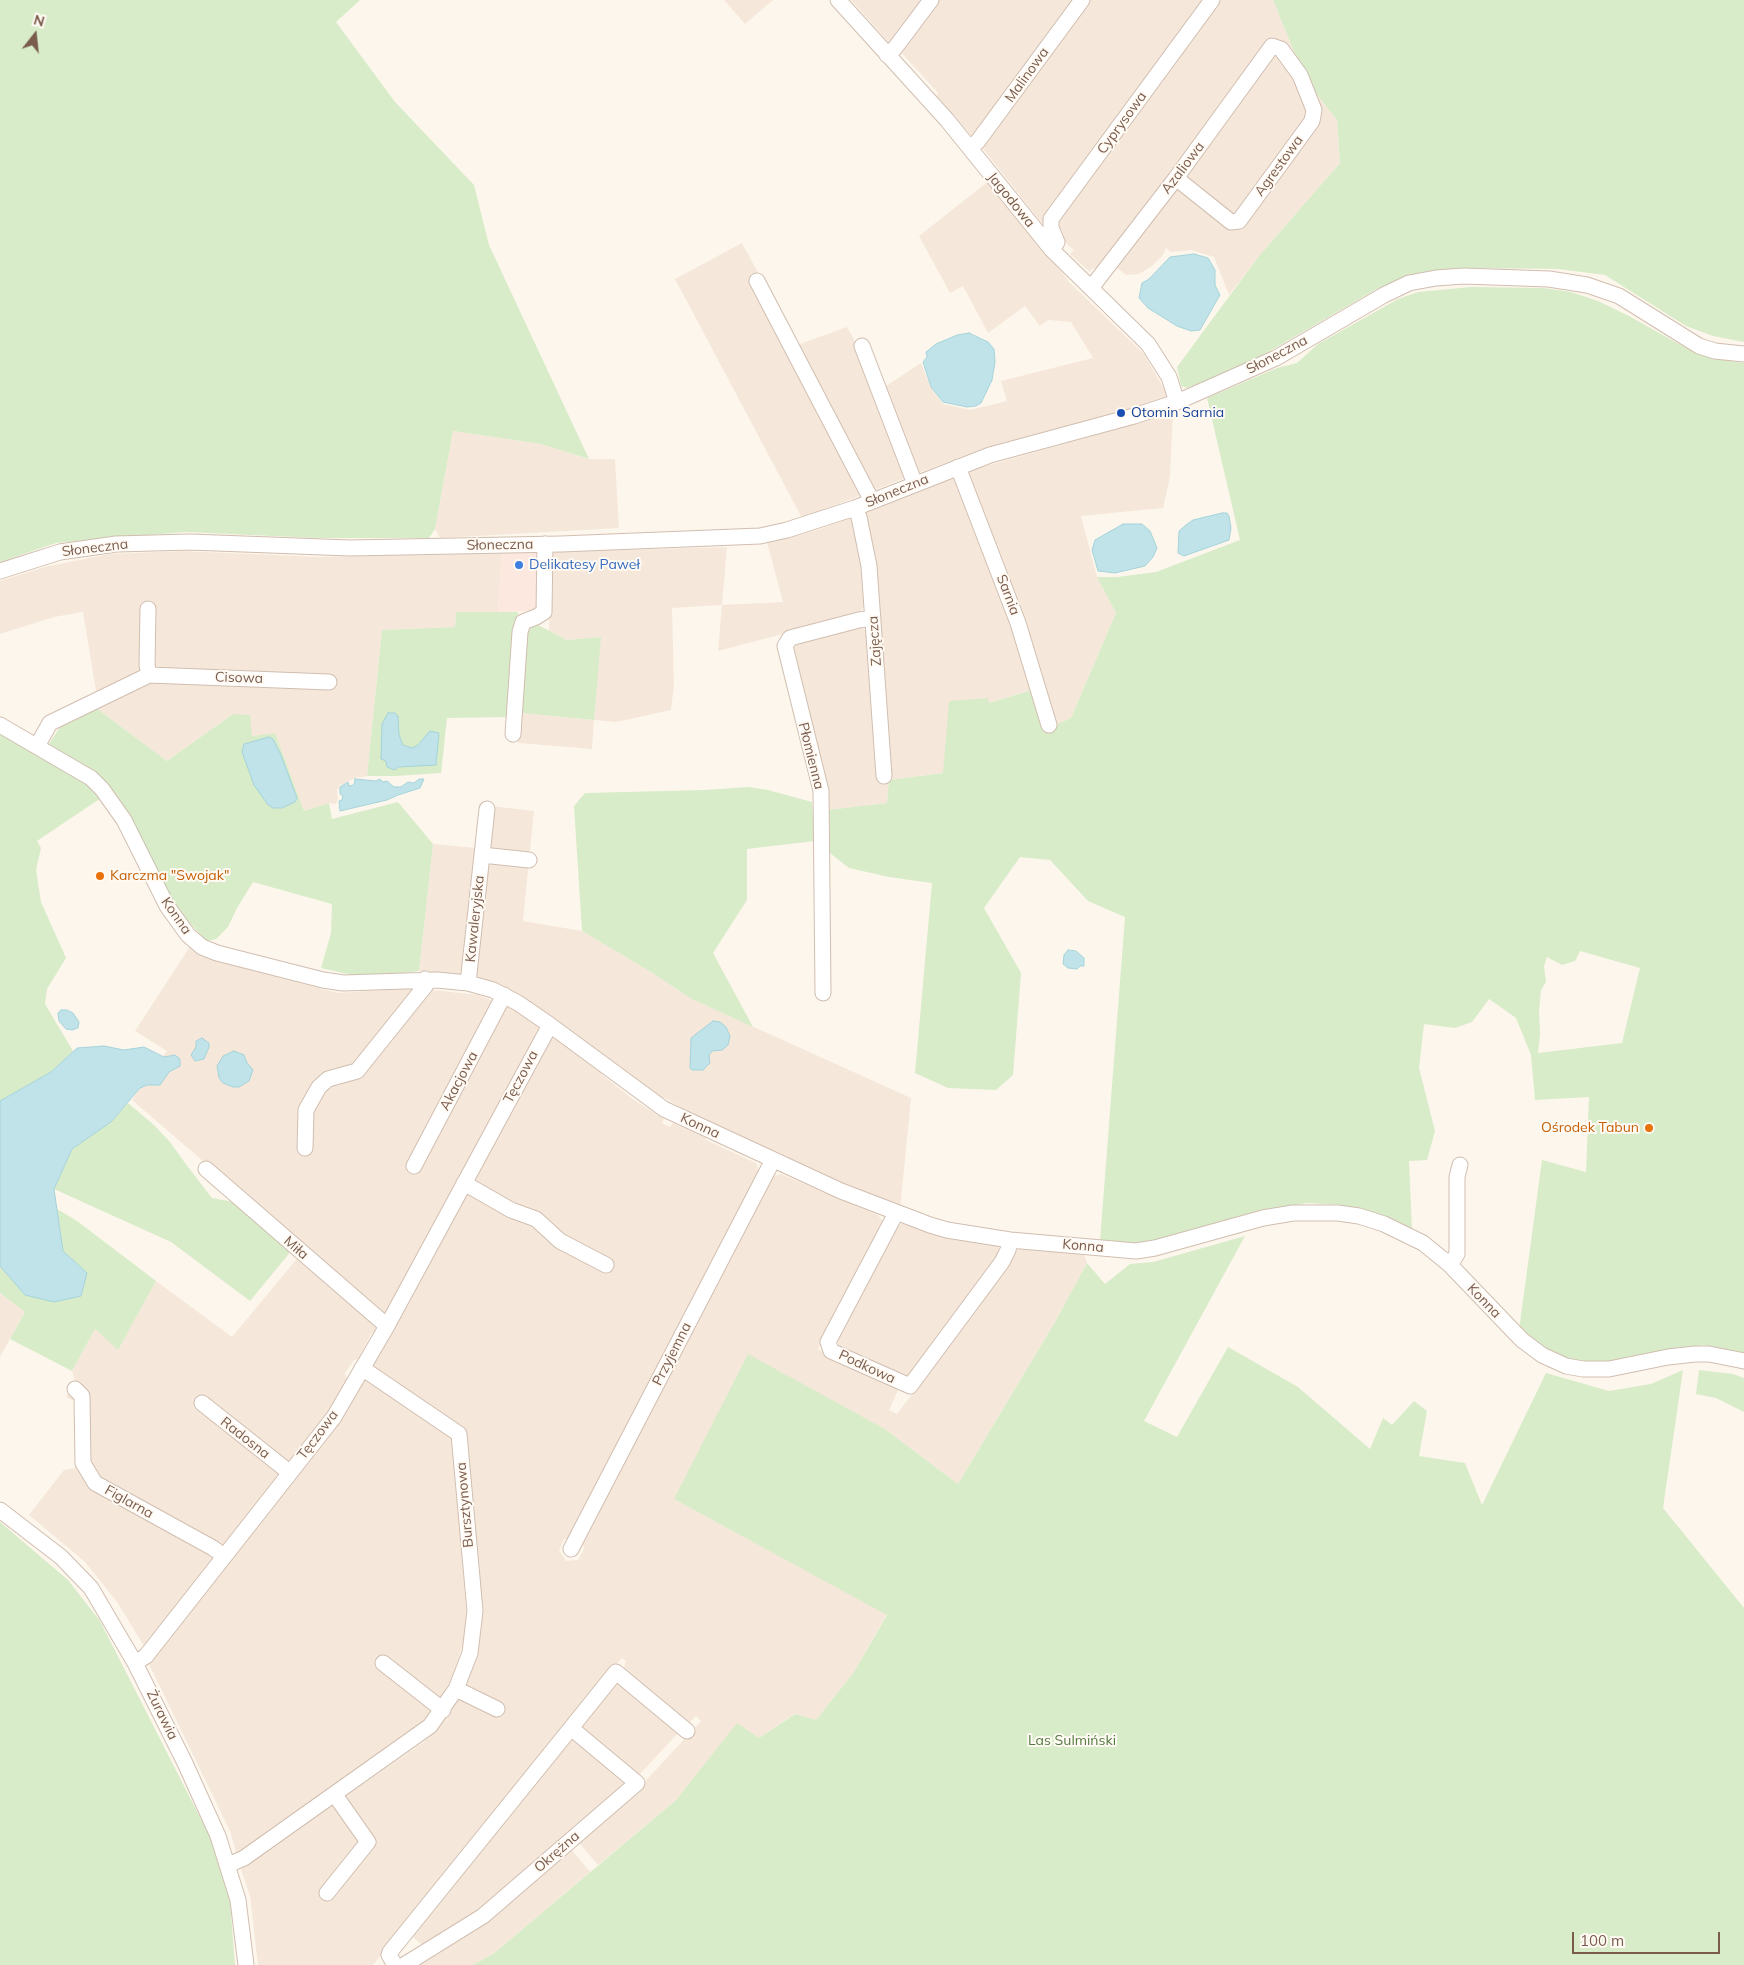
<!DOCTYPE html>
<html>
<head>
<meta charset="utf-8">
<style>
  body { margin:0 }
  #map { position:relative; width:1744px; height:1965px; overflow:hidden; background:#fdf6ec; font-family:Mulish,sans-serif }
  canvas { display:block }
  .north { position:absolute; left:10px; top:10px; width:50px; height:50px; -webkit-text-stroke:4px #fffaf3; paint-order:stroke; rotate:16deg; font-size:14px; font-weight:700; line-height:20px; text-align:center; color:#7a5c4d }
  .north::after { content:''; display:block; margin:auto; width:18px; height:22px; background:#7a5c4d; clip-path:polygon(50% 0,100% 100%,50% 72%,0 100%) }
  .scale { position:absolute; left:1572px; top:1932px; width:148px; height:22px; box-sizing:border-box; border:2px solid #7a5c4d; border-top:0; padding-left:6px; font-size:15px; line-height:18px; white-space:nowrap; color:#7a5c4d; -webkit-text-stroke:4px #fffaf3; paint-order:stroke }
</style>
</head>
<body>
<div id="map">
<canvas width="1744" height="1965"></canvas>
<div class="north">N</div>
<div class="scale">100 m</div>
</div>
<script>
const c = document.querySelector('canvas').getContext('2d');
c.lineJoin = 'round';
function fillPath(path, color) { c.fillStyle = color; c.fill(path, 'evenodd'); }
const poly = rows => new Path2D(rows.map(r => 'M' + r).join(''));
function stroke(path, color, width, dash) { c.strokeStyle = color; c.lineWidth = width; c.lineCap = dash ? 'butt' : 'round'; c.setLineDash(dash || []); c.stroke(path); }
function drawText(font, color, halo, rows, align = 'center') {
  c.font = font + ' Mulish,sans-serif'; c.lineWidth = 4; c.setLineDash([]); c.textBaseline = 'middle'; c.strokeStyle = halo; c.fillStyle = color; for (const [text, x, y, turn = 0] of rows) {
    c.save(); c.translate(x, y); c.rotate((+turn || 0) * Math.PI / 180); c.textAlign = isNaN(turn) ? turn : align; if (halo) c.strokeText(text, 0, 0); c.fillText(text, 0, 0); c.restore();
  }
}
fillPath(poly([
  [724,0,773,0,745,24],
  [851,0,1273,0,1306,81,1337,120,1340,163,1259,256,1229,295,1214,257,1191,250,1171,252,1166,248,1163,255,1152,266,1139,274,1126,275,1114,265,1098,270,1093,268,1090,272,1070,254,1074,250,1040,221,984,150,937,96,938,93,891,41,889,43],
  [990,180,1070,283,1144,354,1168,396,1166,400,987,447,916,474,883,388,921,363,931,388,943,404,970,410,1007,401,1001,381,1093,358,1071,322,1048,320,1040,326,1025,306,988,333,963,286,950,293,919,236],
  [742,243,797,345,847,327,858,347,908,477,802,518,675,279],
  [1173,413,1170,477,1163,508,1081,516,1097,577,1116,613,1071,718,1053,726,965,472],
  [453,431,541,444,589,459,615,459,619,528,440,538,435,529],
  [957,475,1035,689,988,703,988,699,943,773,889,780,887,803,827,810,792,651,797,643,859,626,869,633,862,513],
  [851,518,858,542,867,602,858,614,718,651,722,605,672,608,674,685,671,710,616,722,594,720,592,749,518,743,521,713,594,720,600,637,567,640,549,631,551,552,727,547,722,605,783,602,767,542,814,531],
  [183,551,319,557,502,553,498,612,456,612,455,627,382,630,367,776,356,778,340,785,337,790,338,799,336,804,329,803,304,811,275,734,252,736,233,714,167,761,96,708,96,691,83,612,54,617,0,634,0,581,45,567,109,554],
  [483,805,534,811,523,921,582,931,654,974,690,998,911,1098,900,1210,788,1161,788,1157,773,1150,765,1151,690,1116,688,1111,665,1098,660,1099,620,1071,621,1067,520,996,484,980,419,971,433,844,476,848],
  [191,945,211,959,337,993,415,988,478,995,514,1009,542,1028,388,1320,371,1334,358,1359,354,1360,345,1373,347,1380,330,1412,144,1646,117,1602,85,1562,29,1515,64,1470,75,1468,76,1402,66,1397,75,1380,72,1371,95,1329,118,1349,156,1281,232,1337,305,1249,132,1100,140,1088,147,1085,160,1085,163,1056,167,1051,135,1031],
  [548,1032,602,1072,601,1074,634,1100,664,1119,662,1123,670,1127,673,1123,706,1138,706,1140,756,1163,759,1172,569,1538,564,1539,559,1550,566,1561,578,1560,584,1549,582,1543,771,1177,781,1174,878,1215,883,1222,818,1349,830,1357,899,1388,889,1410,897,1414,994,1286,1012,1255,1019,1249,1084,1254,1087,1263,1055,1322,958,1484,885,1429,674,1499,887,1614,854,1672,816,1720,794,1714,759,1738,737,1724,676,1800,598,1865,580,1844,580,1839,641,1786,701,1721,696,1716,687,1725,622,1672,626,1661,622,1658,373,1965,258,1965,250,1896,241,1869,424,1742,436,1731,451,1708,479,1644,482,1624,467,1432,371,1366],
  [903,1224,947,1237,998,1245,1000,1251,913,1373,901,1377,840,1349,837,1337,894,1226],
  [0,1293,25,1312,0,1357],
  [364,1379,453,1439,467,1621,466,1633,453,1675,441,1697,439,1698,384,1655,375,1666,432,1710,425,1721,239,1853,236,1852,230,1831,149,1664,341,1421],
  [614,1680,679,1732,639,1775,578,1730],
  [573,1737,626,1781,626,1787,486,1908,424,1947,409,1933],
  [568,1850,572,1850,590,1872,493,1954,473,1965,414,1965]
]), '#f5e8da');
fillPath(poly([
  [540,552,539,611,498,612,502,553]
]), '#fde8e0');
fillPath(poly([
  [0,0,360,0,336,22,395,102,474,185,489,245,589,459,541,444,453,431,435,529,429,538,316,538,186,532,56,543,0,562],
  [1273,0,1744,0,1744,342,1713,336,1686,326,1605,275,1558,269,1465,268,1410,275,1375,290,1239,369,1187,388,1181,386,1177,367,1259,256,1340,163,1337,120,1306,81],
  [1471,287,1544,288,1571,292,1598,301,1629,316,1693,352,1715,359,1744,363,1744,1353,1702,1345,1602,1364,1571,1361,1555,1355,1519,1330,1542,1160,1586,1172,1589,1097,1535,1100,1531,1055,1516,1018,1489,999,1472,1022,1455,1028,1424,1024,1419,1068,1435,1131,1427,1160,1409,1161,1412,1230,1373,1212,1342,1205,1306,1203,1258,1213,1148,1245,1100,1241,1125,917,1088,901,1050,860,1020,857,984,908,1021,973,1013,1075,996,1090,948,1088,915,1073,932,883,889,877,849,868,826,850,827,810,887,803,889,780,943,773,949,701,988,698,989,703,1035,689,1053,726,1071,718,1116,613,1097,577,1117,577,1156,572,1240,540,1207,398,1277,368,1297,363,1318,344,1398,299,1418,292],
  [1580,951,1640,968,1622,1043,1538,1053,1540,1034,1539,1011,1541,990,1546,982,1544,966,1547,957,1562,965,1575,961],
  [456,612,518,612,509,717,447,718,441,773,396,776,367,776,382,630,455,627],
  [534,623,567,640,601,637,594,720,521,713,527,629],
  [96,708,167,761,233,714,250,715,252,736,275,733,304,811,329,803,332,819,398,802,433,844,419,971,378,976,352,975,321,968,331,933,332,904,253,882,237,908,228,927,216,939,207,941,174,907,131,823,48,745,60,727],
  [0,731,91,785,101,798,37,841,41,848,36,870,41,902,66,958,47,989,45,1004,73,1051,51,1072,0,1101],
  [748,787,768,790,812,802,815,841,747,849,747,900,713,953,753,1027,690,998,654,974,582,931,574,806,585,793,705,790],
  [128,1103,154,1125,170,1142,188,1167,212,1198,234,1202,292,1250,250,1301,171,1242,54,1189,72,1149,111,1122],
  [57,1209,77,1221,156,1281,118,1350,95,1329,72,1371,10,1339,25,1312,0,1293,0,1266,25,1295,87,1273,63,1251],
  [1245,1236,1144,1421,1177,1437,1228,1347,1298,1387,1370,1449,1383,1418,1392,1425,1414,1401,1427,1411,1419,1456,1465,1463,1482,1505,1546,1373,1609,1391,1651,1384,1683,1370,1663,1508,1744,1608,1744,1965,473,1965,493,1954,676,1800,737,1723,759,1738,795,1714,816,1720,854,1672,887,1615,674,1499,748,1354,885,1429,958,1484,1055,1322,1087,1263,1105,1284,1130,1264,1153,1262],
  [1699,1370,1733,1374,1744,1378,1744,1412,1716,1398,1696,1394],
  [0,1522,68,1580,100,1621,211,1839,230,1900,235,1965,0,1965]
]), '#d8ecc9');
const water = poly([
  [1194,254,1208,258,1215,270,1215,285,1220,295,1200,330,1191,331,1177,326,1148,308,1139,298,1142,283,1149,279,1170,257,1194,254],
  [969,333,988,342,994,349,995,362,992,380,981,403,976,406,967,407,943,402,931,387,923,362,927,357,926,352,936,344,957,335,969,333],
  [1222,513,1227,513,1229,516,1231,528,1229,540,1184,556,1178,553,1179,531,1186,525,1193,520,1222,513],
  [1123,524,1142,524,1150,531,1157,548,1153,557,1145,566,1115,573,1098,571,1092,550,1095,540,1123,524],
  [388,713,395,713,398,716,399,735,403,745,412,748,418,745,430,731,439,733,436,765,398,767,395,770,387,767,386,761,381,759,382,724,388,713],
  [269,737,273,739,281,755,297,798,295,802,282,808,273,808,268,805,254,785,242,752,244,744,269,737],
  [355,779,376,781,380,779,383,782,387,781,394,787,401,787,408,782,414,783,419,779,424,779,420,788,398,795,387,800,340,811,339,801,342,800,343,796,340,794,340,787,348,782,349,786,354,785,355,779],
  [1068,950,1076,951,1084,958,1084,966,1080,966,1077,969,1068,968,1063,964,1064,955,1068,950],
  [61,1010,67,1010,73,1013,79,1022,78,1028,72,1030,66,1029,59,1021,58,1013,61,1010],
  [713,1021,720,1022,726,1027,730,1036,728,1045,722,1050,712,1051,709,1055,710,1063,703,1070,692,1070,690,1068,691,1038,713,1021],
  [202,1038,209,1043,209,1047,204,1059,195,1061,191,1055,196,1047,196,1041,202,1038],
  [104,1046,124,1050,144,1047,164,1057,175,1055,180,1059,180,1066,169,1072,160,1085,147,1085,140,1088,111,1122,72,1149,54,1189,63,1251,87,1273,81,1296,54,1302,25,1295,0,1266,0,1101,51,1072,77,1048,104,1046],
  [234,1051,244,1055,247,1063,253,1070,249,1081,239,1087,233,1087,223,1083,219,1078,217,1066,223,1056,234,1051]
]);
fillPath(water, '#bfe3e8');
stroke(water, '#a5d3da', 1);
const minor = poly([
  [838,0,947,120,1052,250,1148,344,1169,377,1177,402],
  [887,55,895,48,931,0],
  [970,148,978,141,1082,0],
  [1052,250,1057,242,1051,228,1051,219,1212,0],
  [757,281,872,501],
  [1091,288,1176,178,1272,46,1281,49,1300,75,1314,110,1312,121,1239,221,1231,222,1176,178],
  [862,346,915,484],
  [958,467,1018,623,1049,725],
  [855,508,859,517,869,566,884,776],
  [0,571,60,552,116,544,190,542,350,548,561,544,760,536,787,530,855,508,990,455,1134,416,1177,402,1276,358,1384,295,1409,283,1436,278,1464,276,1549,279,1587,285,1619,296,1699,346,1715,351,1744,354],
  [148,609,147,665,149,675],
  [0,725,72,767,91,778,102,789,124,820,167,906,188,935,202,947,217,953,323,980,343,983,437,980,468,983,493,990,518,1003,550,1025,664,1109,841,1191,930,1225,947,1230,1010,1240,1136,1251,1155,1248,1263,1218,1293,1213,1338,1213,1359,1216,1384,1224,1423,1243,1450,1265,1522,1340,1542,1355,1566,1366,1583,1369,1609,1369,1668,1357,1695,1354,1709,1354,1744,1361],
  [513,734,520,632,523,622,536,617,544,612,545,544],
  [37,746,50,723,149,675,329,682],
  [482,855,529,860],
  [468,983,487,809],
  [823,993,821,791,785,646,790,638,859,620,873,618],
  [305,1148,306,1110,319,1087,328,1079,357,1071,426,985,425,979],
  [414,1166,504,995],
  [206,1169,387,1326],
  [464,1183,511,1210,536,1219,560,1241,606,1265],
  [896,1213,828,1342,831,1351,910,1386,1002,1262,1008,1250,1010,1240],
  [1450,1265,1457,1254,1457,1177,1460,1165],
  [75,1389,82,1396,83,1463,95,1483,213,1548,224,1556],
  [202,1403,289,1472],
  [0,1510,61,1557,91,1588,135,1663,185,1763,218,1836,238,1900,246,1965],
  [571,1549,773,1160],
  [135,1663,146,1656,334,1417,387,1326,550,1025],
  [383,1663,443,1710],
  [456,1689,497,1709],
  [571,1728,616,1672,687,1731],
  [228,1865,244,1858,430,1726,456,1689,470,1653,475,1611,459,1434,362,1368],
  [327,1893,368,1842,335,1795],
  [395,1965,389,1955,390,1952,571,1728,637,1783,483,1916,404,1965]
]);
stroke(minor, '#d1beb0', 17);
stroke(minor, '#fff', 15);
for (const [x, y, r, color] of [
  [1121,413,5,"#1a4fb4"],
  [519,565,5,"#3f7fe0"],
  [100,876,5,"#e8710a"],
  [1649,1128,5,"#e8710a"]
]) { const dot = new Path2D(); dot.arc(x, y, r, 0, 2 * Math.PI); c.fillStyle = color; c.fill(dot); stroke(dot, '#fffaf3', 2); }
drawText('14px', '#7a5c4d', '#fffaf3', [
  ["Malinowa",1027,75,-54],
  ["Cyprysowa",1122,123,-54],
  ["Agrestowa",1279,166,-54],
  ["Azaliowa",1183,168,-53],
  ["Jagodowa",1011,200,51],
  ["Słoneczna",1277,355,-28],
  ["Słoneczna",897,491,-22],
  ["Słoneczna",500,545,-1],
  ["Słoneczna",95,548,-7],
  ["Sarnia",1008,595,69],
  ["Zajęcza",875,641,-94],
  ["Cisowa",239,678,2],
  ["Płomienna",811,756,76],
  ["Konna",176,916,55],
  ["Kawaleryjska",475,919,-84],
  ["Tęczowa",521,1077,-62],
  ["Akacjowa",459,1081,-62],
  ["Konna",700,1126,25],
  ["Konna",1083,1246,5],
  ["Miła",296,1248,41],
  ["Konna",1484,1301,46],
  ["Przyjemna",672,1354,-63],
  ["Podkowa",867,1367,25],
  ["Tęczowa",318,1435,-53],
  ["Radosna",245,1438,38],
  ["Figlarna",129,1502,29],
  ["Bursztynowa",465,1505,-95],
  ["Żurawia",162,1715,64],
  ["Okrężna",557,1852,-41]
]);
drawText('14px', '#164399', '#fffaf3', [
  ["Otomin Sarnia",1131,413]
], 'left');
drawText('14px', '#366cbe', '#fffaf3', [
  ["Delikatesy Paweł",529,565]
], 'left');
drawText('14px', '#c56008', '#fffaf3', [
  ["Karczma \"Swojak\"",110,876],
  ["Ośrodek Tabun",1639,1128,"right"]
], 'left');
drawText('14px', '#537a41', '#fffaf3', [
  ["Las Sulmiński",1072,1741]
]);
</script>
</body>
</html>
